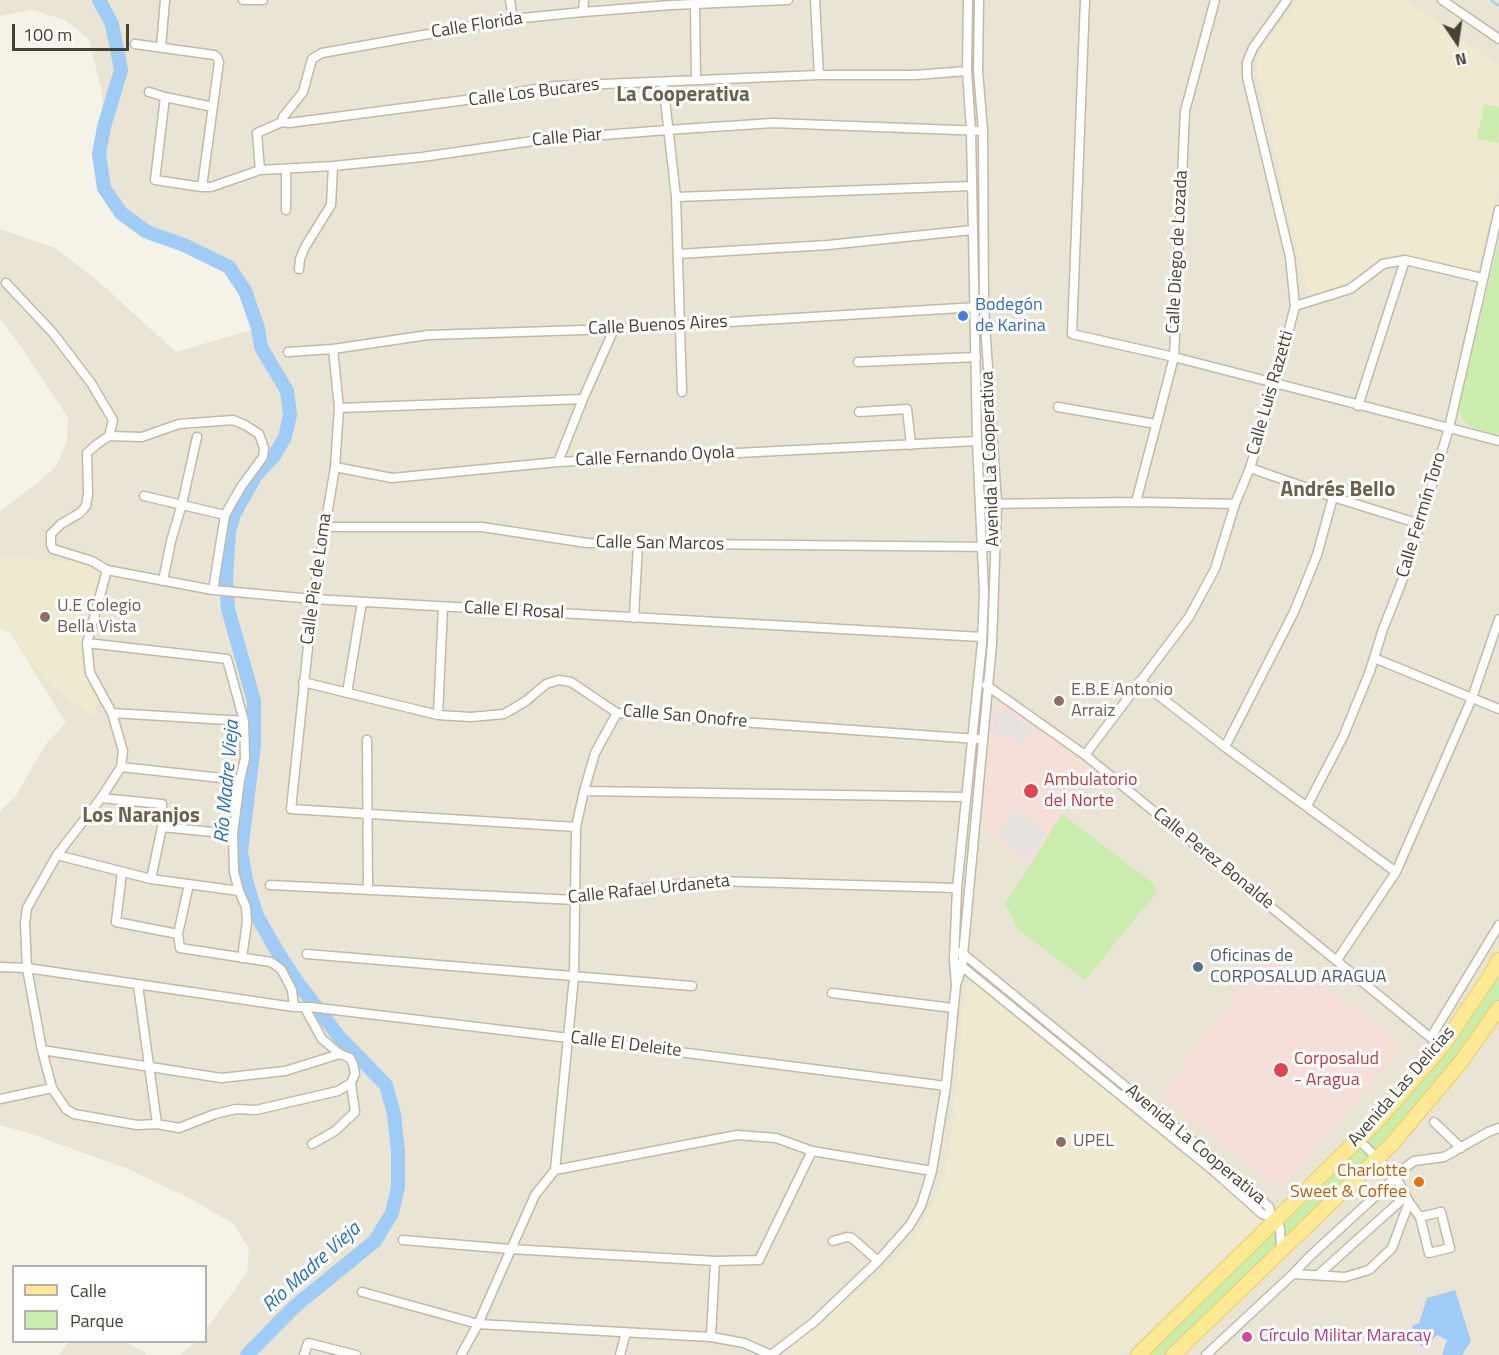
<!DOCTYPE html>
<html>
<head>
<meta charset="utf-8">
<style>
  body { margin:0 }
  #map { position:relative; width:1499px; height:1355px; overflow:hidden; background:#f5f2e7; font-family:"Titillium Web",sans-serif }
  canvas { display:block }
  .legend { position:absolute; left:12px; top:1265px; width:195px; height:78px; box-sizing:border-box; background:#fff; border:2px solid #b6b3ae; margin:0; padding:8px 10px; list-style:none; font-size:18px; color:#484235 }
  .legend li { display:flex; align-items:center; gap:12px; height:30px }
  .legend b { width:30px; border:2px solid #b6b3ae }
  .north { position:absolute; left:1427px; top:12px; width:60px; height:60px; -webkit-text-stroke:4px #fff; paint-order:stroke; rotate:167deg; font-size:16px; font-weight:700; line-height:24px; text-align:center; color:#484235 }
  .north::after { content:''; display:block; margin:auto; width:21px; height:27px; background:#484235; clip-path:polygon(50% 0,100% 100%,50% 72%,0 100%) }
  .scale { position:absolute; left:12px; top:24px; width:117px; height:27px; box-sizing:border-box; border:3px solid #484235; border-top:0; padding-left:8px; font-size:18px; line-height:21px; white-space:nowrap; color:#484235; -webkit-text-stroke:4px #fff; paint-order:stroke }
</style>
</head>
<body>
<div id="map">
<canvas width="1499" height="1355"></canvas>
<ul class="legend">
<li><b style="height:8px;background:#ffe995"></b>Calle</li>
<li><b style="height:16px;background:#caecac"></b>Parque</li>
</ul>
<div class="north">N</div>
<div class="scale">100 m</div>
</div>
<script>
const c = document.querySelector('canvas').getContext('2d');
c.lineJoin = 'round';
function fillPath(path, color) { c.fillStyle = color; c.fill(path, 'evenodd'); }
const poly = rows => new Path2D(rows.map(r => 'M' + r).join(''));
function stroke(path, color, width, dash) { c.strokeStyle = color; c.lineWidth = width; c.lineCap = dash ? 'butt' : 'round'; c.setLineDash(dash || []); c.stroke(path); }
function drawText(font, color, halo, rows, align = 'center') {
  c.font = font + ' "Titillium Web",sans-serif'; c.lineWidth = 6; c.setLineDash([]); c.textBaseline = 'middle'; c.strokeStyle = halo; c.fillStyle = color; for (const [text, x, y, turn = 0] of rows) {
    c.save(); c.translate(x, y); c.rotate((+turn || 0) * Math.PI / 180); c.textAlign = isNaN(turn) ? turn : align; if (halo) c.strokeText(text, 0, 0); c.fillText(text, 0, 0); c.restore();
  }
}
fillPath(poly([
  [0,0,1499,0,1499,1355,179,1355,196,1342,206,1342,206,1329,247,1273,249,1249,234,1224,191,1199,128,1169,26,1132,0,1125,0,811,15,797,46,744,66,723,6,626,0,621,0,511,39,482,56,466,67,442,68,417,15,338,0,319,0,229,55,248,99,282,176,352,258,328,245,291,229,267,184,245,147,232,119,212,104,188,99,154,104,127,102,93,89,39,65,20,32,10,0,16],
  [69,1342,126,1342,149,1355,59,1355]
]), '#e9e4d4');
fillPath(poly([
  [1298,0,1406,0,1499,65,1499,182,1477,271,1413,256,1381,258,1358,276,1340,286,1308,297,1256,66,1258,57,1267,40],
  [2,557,74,561,97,568,98,578,82,642,84,672,98,705,92,716,51,686,27,660,12,632,3,631,0,627,0,565],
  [978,980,1264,1219,1123,1355,776,1355,870,1282,902,1252,923,1224,945,1175,954,1109,965,992,967,985,972,981]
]), '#efe9cf');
fillPath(poly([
  [1004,704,1091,768,1029,867,982,823,993,710,997,706],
  [1272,947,1404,1045,1280,1189,1161,1095]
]), '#f6dfd9');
fillPath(poly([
  [1484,104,1499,107,1498,143,1477,139],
  [1499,242,1499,434,1474,428,1466,423,1460,414,1459,405],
  [1062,814,1155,885,1156,893,1085,980,1019,930,1005,904],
  [1499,960,1499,1008,1392,1144,1173,1355,1138,1355,1380,1118]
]), '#caecac');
fillPath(poly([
  [1006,710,1033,730,1019,746,1012,737,1007,734,997,738,994,724,995,713],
  [1014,809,1046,833,1028,860,999,834]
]), '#e5e3df');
fillPath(poly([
  [1455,1290,1471,1341,1462,1355,1442,1355,1447,1340,1437,1335,1424,1348,1417,1342,1412,1326,1419,1323,1427,1298]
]), '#9eccf6');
stroke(poly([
  [1491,0,1499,6]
]), '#9eccf6', 2);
stroke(poly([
  [99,0,112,24,121,70,104,127,99,154,104,188,121,213,147,232,184,245,229,267,245,291,258,328,261,347,287,391,290,415,285,437,274,456,256,475,234,514,229,532,226,578,228,609,254,701,254,745,241,852,247,884,257,916,277,951,298,983,340,1038,386,1085,394,1114,398,1151,398,1187,392,1213,375,1241,294,1307,247,1355]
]), '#9eccf6', 14);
const minor = poly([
  [243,0,263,0],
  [510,0,513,19],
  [815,0,819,75],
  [1085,0,1072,334,1174,357,1499,441],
  [1442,0,1499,39],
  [695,5,696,80],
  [583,12,584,0],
  [135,44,214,55,217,57,219,62,202,187],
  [161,47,165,0],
  [663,82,676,197,682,392],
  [149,92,165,97,213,107],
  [165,97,155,180,202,187,211,187,260,170,333,166,422,157,540,140,667,130,773,123,983,131],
  [282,122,283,117,303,92,312,59,322,53,513,19,583,12,671,5,788,0],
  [286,169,286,210],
  [260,170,257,133,282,122,289,123,489,97,555,86,819,75,915,75,967,71],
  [676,197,971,186],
  [678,254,828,245,972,230],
  [299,269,300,259,305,247,331,205,333,166],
  [6,283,53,333,91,383,113,420,109,436],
  [1295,306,1350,289,1383,264,1405,260,1482,278],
  [333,349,339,408,335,467,313,599,291,809,576,827],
  [288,352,333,349,428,335,614,329,977,307],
  [858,362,976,357],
  [1358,406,1405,260],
  [1058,407,1156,424],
  [339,408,583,399],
  [859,412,907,409,911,445],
  [558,462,583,399,614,329],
  [335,467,392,478,558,462,977,441],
  [1250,468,1333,497,1420,524],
  [144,496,225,515],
  [1136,502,1174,357,1185,111,1215,0],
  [982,504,1136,502,1235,504],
  [325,527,482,527,587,543,996,547],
  [107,570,87,643,90,673,112,713,123,751,121,767,101,798,57,855,27,908,25,923,27,968,42,1050,52,1088,66,1109,74,1114,137,1125,157,1124,179,1128,215,1114,236,1109,256,1110,338,1091,351,1083,355,1074,353,1064,350,1058,340,1054,322,1039,305,1008],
  [163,581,171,541,182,504,197,437],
  [213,590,225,515,241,487,263,457,264,448,259,434,245,425,233,420,179,424,142,437,109,436,96,445,87,453,88,494,86,506,80,513,61,524,51,534,51,545,53,549,92,561,107,570,213,590,313,599,982,637],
  [634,618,638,544],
  [87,643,227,659,244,721,245,758,240,780,233,834,234,872,239,891,246,907,247,922,242,958],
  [1374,658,1499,709],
  [1140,681,1225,747,1396,872],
  [303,682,438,715,471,717,504,714,526,701,546,684,559,680,571,682,617,713,977,739],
  [986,685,1085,755,1442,1047],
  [347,693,362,602],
  [112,713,244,721],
  [438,715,443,607],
  [367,740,368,890],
  [1225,747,1294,612,1317,555,1333,497],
  [1085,755,1189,617,1215,569,1235,504,1250,468,1275,384,1295,306,1290,257,1247,77,1247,62,1253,48,1287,0],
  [121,767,240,780],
  [584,791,966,797],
  [101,798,162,804,162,827,233,834],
  [1307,806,1343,737,1370,671,1383,629,1406,571,1449,428,1499,210],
  [57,855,151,879,239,891],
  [122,872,116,922,178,934],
  [151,879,162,827],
  [189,884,178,934,180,948,271,962,281,969,292,990,294,1007],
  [270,885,575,900,655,886,715,881,957,888],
  [307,954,692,986],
  [1337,960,1396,872,1472,698,1499,619],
  [959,964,1216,1173,1262,1214,1271,1217,1269,1207,1223,1166,961,952],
  [0,967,27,968,294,1007,310,1007,569,1038,946,1086],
  [957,982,962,966,992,644,997,503,984,308,983,131,978,70,979,0],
  [138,985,157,1124],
  [832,993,953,1008],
  [1431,1037,1499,925],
  [42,1050,221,1078,285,1071,340,1054],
  [0,1099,52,1088],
  [1434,1122,1461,1148],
  [1359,1140,1396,1177,1409,1202,1420,1217,1429,1253,1450,1248,1441,1212,1420,1217],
  [312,1144,335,1131,355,1112,351,1083],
  [555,1170,737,1135,776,1138,812,1151,932,1171],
  [1395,1175,1414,1161,1444,1157,1488,1132,1499,1128],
  [1396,1177,1308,1258,1293,1274,1345,1277,1369,1270,1392,1248,1409,1202],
  [1274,1220,1280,1227,1281,1250],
  [403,1240,510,1249,715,1261,759,1260,812,1151],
  [833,1241,847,1237,852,1238,878,1261],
  [1318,1275,1406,1196],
  [362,1292,478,1324,711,1337,744,1343,771,1355,814,1322,878,1261,910,1225,921,1206,932,1171,946,1086,956,985,954,960,957,888,982,643,984,593,977,441,971,130,967,71,968,0],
  [711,1337,715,1261],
  [304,1355,308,1343,356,1355],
  [461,1355,478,1324,535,1195,555,1170,574,977,576,827,584,791,595,753,617,713],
  [620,1355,626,1332],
  [1206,1355,1293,1274]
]);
const primary = poly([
  [1138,1355,1380,1118,1442,1047,1488,979,1499,960],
  [1173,1355,1392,1144,1460,1063,1499,1008]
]);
stroke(minor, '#c1baa8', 11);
stroke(primary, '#eecd5c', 16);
stroke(minor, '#fff', 8);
stroke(primary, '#ffe995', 14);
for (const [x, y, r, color] of [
  [963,316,6,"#3f7fe0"],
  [45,617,6,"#8d6e63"],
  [1059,701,6,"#8d6e63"],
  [1031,791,8,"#e0444e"],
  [1198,967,6,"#5c6f8a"],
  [1281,1070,8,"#e0444e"],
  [1061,1142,6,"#8d6e63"],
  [1419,1182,6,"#e8710a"],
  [1247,1337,6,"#d1479c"]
]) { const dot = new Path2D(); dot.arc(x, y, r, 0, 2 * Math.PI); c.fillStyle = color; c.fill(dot); stroke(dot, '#fff', 2); }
drawText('18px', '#484235', '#fff', [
  ["Calle Florida",477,26,-9],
  ["Calle Los Bucares",534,93,-7],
  ["Calle Piar",567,138,-5],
  ["Calle Diego de Lozada",1178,252,-87],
  ["Calle Buenos Aires",658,326,-3],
  ["Calle Luis Razetti",1271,393,-74],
  ["Calle Fernando Oyola",655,457,-3],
  ["Avenida La Cooperativa",991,459,-92],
  ["Calle Fermín Toro",1422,515,-73],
  ["Calle San Marcos",660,544,1],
  ["Calle Pie de Loma",317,579,-82],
  ["Calle El Rosal",514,611,3],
  ["Calle San Onofre",685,717,5],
  ["Calle Perez Bonalde",1213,859,39],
  ["Calle Rafael Urdaneta",649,890,-6],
  ["Calle El Deleite",626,1045,7],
  ["Avenida Las Delicias",1402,1087,-49],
  ["Avenida La Cooperativa",1195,1145,40]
]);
drawText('18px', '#366cbe', '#fff', [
  ["Bodegón",975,306],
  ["de Karina",975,327]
], 'left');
drawText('18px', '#785e54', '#fff', [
  ["U.E Colegio",57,607],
  ["Bella Vista",57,628],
  ["E.B.E Antonio",1071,691],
  ["Arraiz",1071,712],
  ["UPEL",1073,1142]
], 'left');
drawText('18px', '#be3a42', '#fff', [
  ["Ambulatorio",1044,781],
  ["del Norte",1044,802],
  ["Corposalud",1294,1060],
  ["- Aragua",1294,1081]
], 'left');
drawText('18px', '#4e5e75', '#fff', [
  ["Oficinas de",1210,957],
  ["CORPOSALUD ARAGUA",1210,978]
], 'left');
drawText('18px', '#c56008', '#fff', [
  ["Charlotte",1407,1172],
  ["Sweet & Coffee",1407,1193]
], 'right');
drawText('18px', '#b23c85', '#fff', [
  ["Círculo Militar Maracay",1259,1337]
], 'left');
drawText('italic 20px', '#2571be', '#fff', [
  ["Río Madre Vieja",228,782,-85],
  ["Río Madre Vieja",312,1268,-42]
]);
drawText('bold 21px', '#6c614b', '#fff', [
  ["La Cooperativa",683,96],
  ["Andrés Bello",1338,491],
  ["Los Naranjos",141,817]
]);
</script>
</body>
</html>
